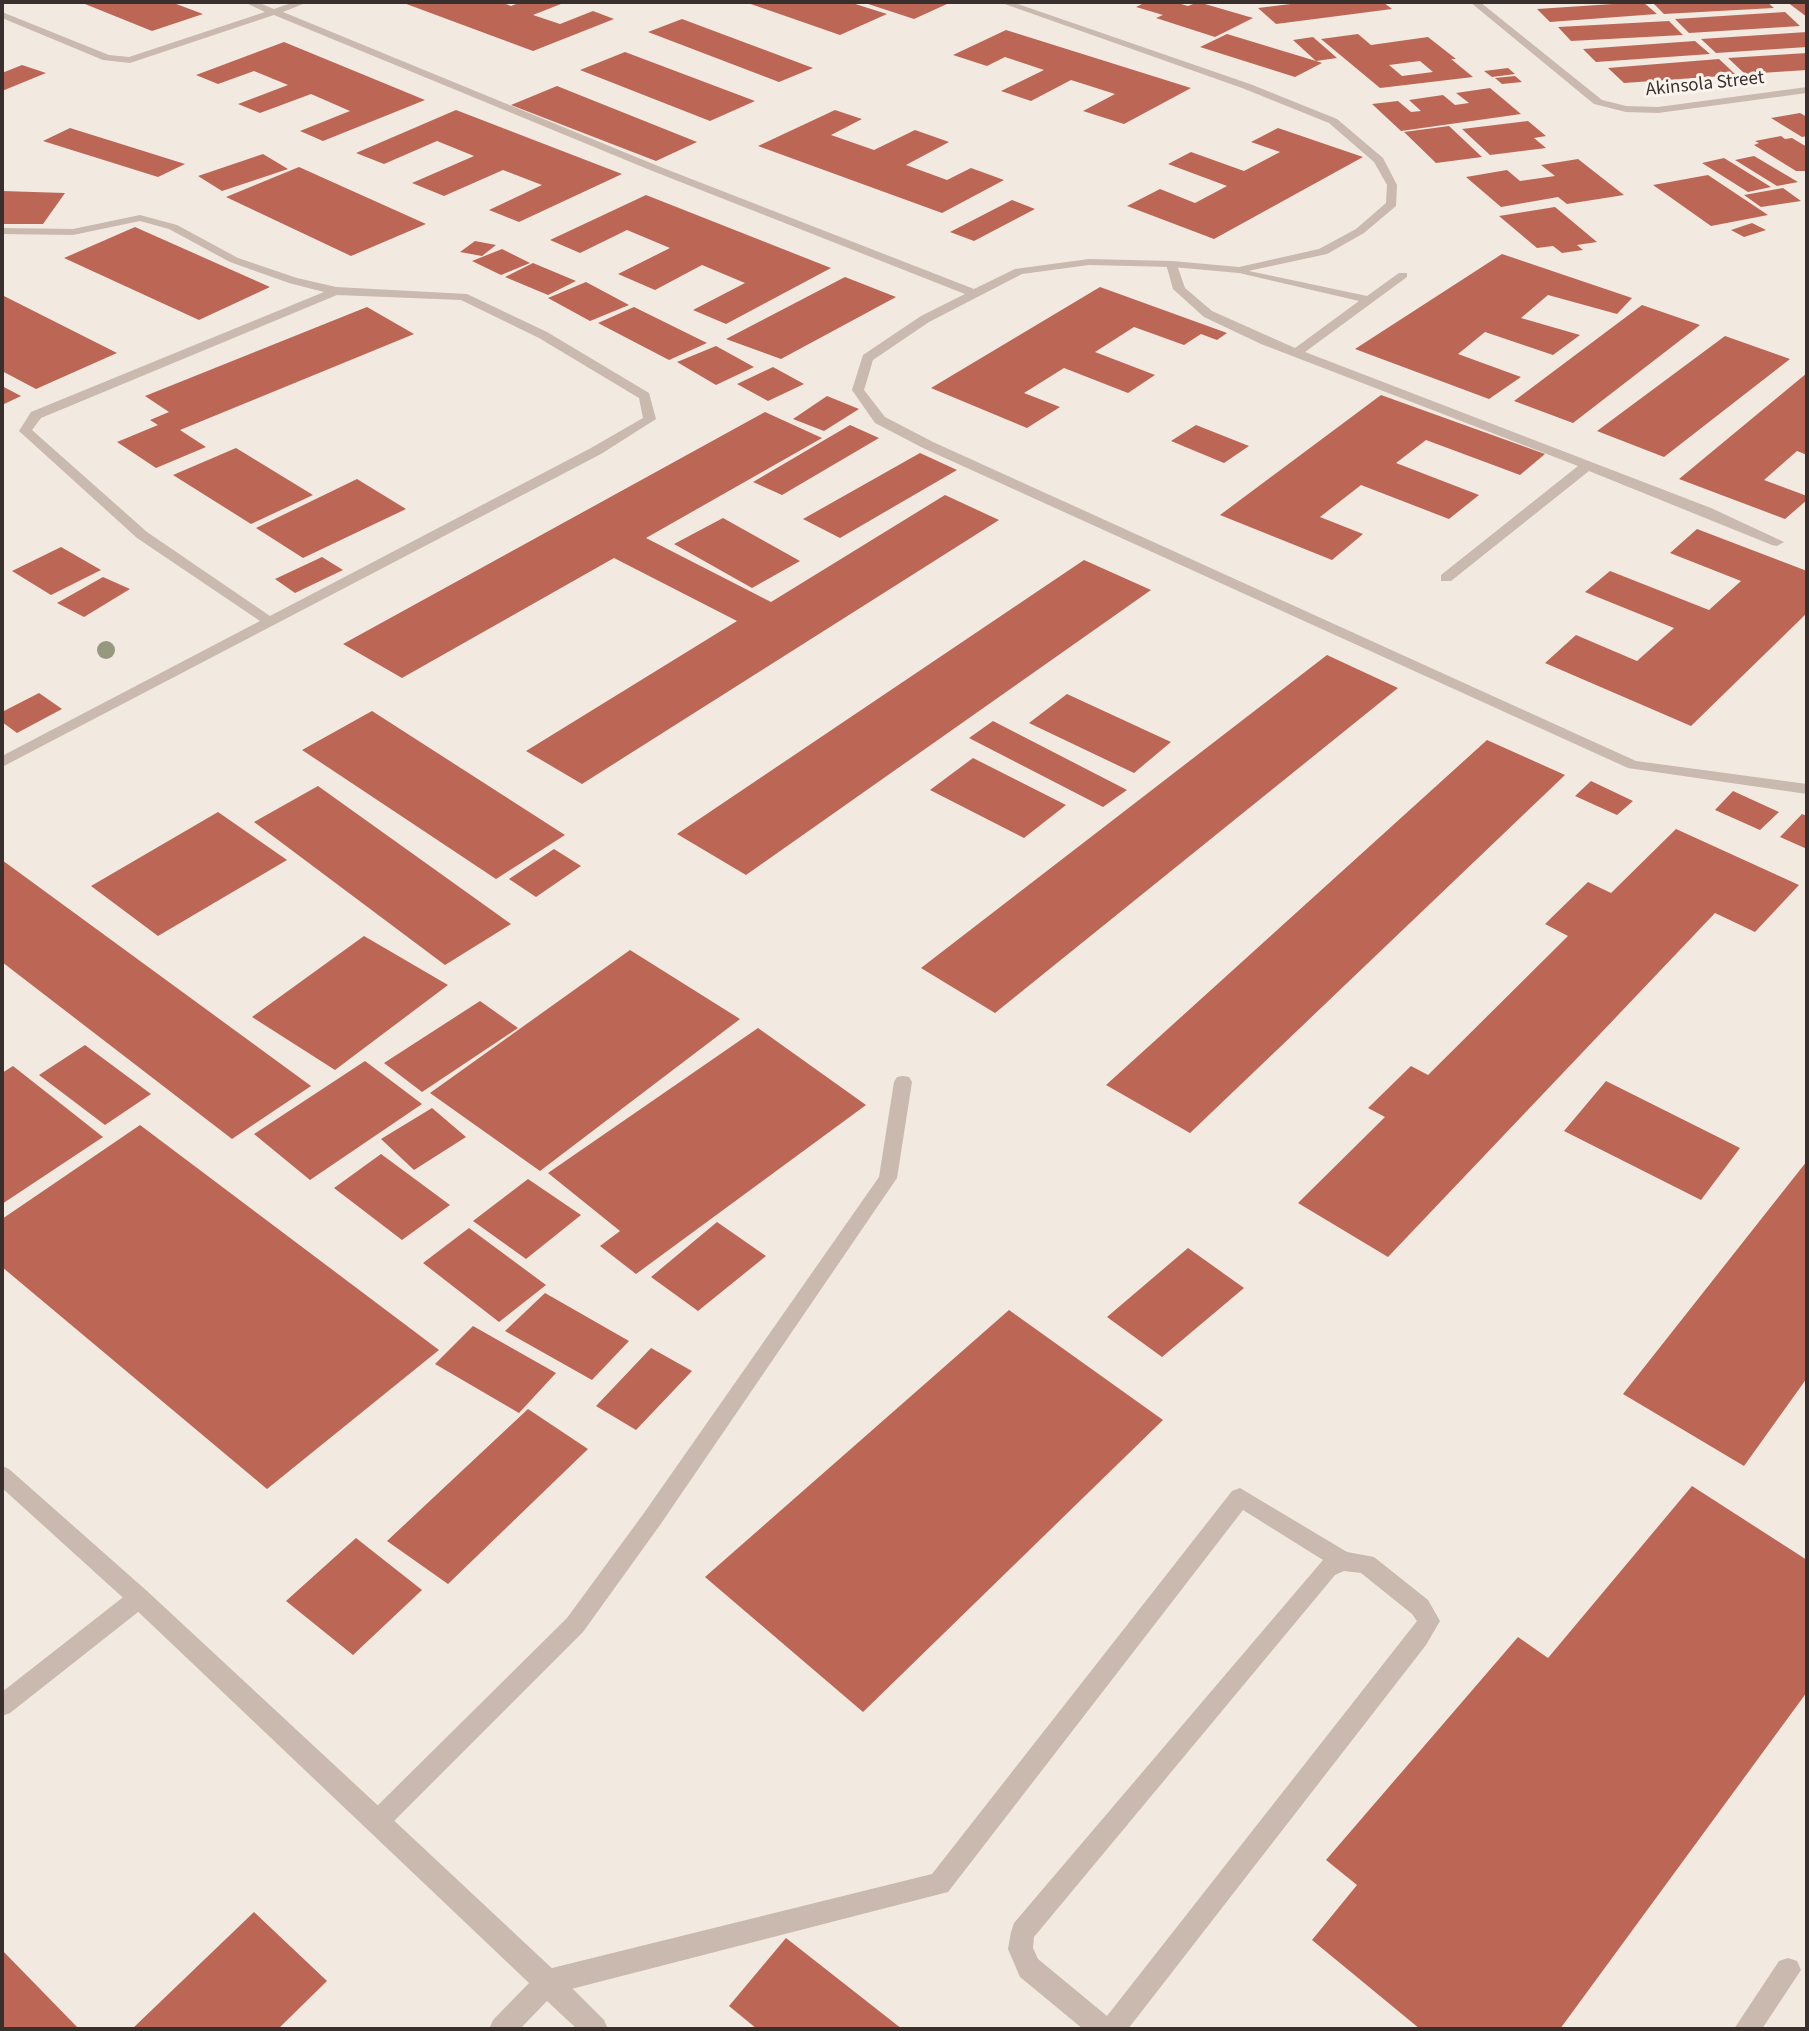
<!DOCTYPE html>
<html>
<head>
<meta charset="utf-8">
<style>
  body { margin:0 }
  #map { position:relative; width:1809px; height:2031px; overflow:hidden; background:#f2e9e1; font-family:"Source Sans 3",sans-serif }
  canvas { display:block }
  .frame { position:absolute; inset:0; border:4px solid #392f2c; pointer-events:none }
</style>
</head>
<body>
<div id="map">
<canvas width="1809" height="2031"></canvas>
<div class="frame"></div>
</div>
<script>
const c = document.querySelector('canvas').getContext('2d');
c.lineJoin = 'round';
function fillPath(path, color) { c.fillStyle = color; c.fill(path, 'evenodd'); }
const poly = rows => new Path2D(rows.map(r => 'M' + r).join(''));
function drawText(font, color, halo, rows, align = 'center') {
  c.font = font + ' "Source Sans 3",sans-serif'; c.lineWidth = 6; c.setLineDash([]); c.textBaseline = 'middle'; c.strokeStyle = halo; c.fillStyle = color; for (const [text, x, y, turn = 0] of rows) {
    c.save(); c.translate(x, y); c.rotate((+turn || 0) * Math.PI / 180); c.textAlign = isNaN(turn) ? turn : align; if (halo) c.strokeText(text, 0, 0); c.fillText(text, 0, 0); c.restore();
  }
}
fillPath(poly([
  [80,2,171,2,203,14,152,31],
  [401,2,501,2,511,6,521,2,566,2,533,15,560,24,593,11,614,19,533,51],
  [745,2,849,2,887,14,840,35],
  [862,2,941,2,947,4,914,19],
  [1146,2,1174,2,1188,6,1198,2,1253,18,1215,37,1156,18,1163,15,1136,7],
  [1307,2,1383,2,1392,9,1276,24,1258,8],
  [1643,2,1657,14,1550,22,1537,9],
  [1652,2,1767,2,1774,8,1664,14],
  [1787,2,1807,2,1807,17],
  [1785,12,1800,26,1689,33,1675,19],
  [682,19,813,68,779,82,648,32],
  [1669,21,1683,35,1571,41,1558,27],
  [1006,30,1191,88,1124,124,1083,111,1115,94,1071,80,1031,101,1001,91,1044,70,1005,57,987,66,953,55],
  [1807,32,1807,47,1716,53,1701,39],
  [1227,34,1316,61,1322,63,1295,77,1200,47],
  [1358,34,1371,45,1428,37,1456,59,1451,59,1473,77,1380,88,1321,39],
  [1420,61,1433,72,1402,76,1389,65],
  [1313,37,1337,58,1316,61,1293,40],
  [1695,41,1710,54,1596,62,1583,49],
  [284,42,425,100,323,141,300,131,350,111,311,94,260,113,238,104,288,85,254,71,218,84,196,75],
  [625,52,755,101,710,121,580,70],
  [1807,53,1807,70,1745,74,1728,58],
  [1719,59,1736,75,1624,83,1608,68],
  [22,65,46,73,2,91,2,73],
  [1508,68,1515,74,1492,77,1484,71],
  [1515,76,1522,82,1502,84,1495,78],
  [557,86,697,142,656,161,511,105],
  [1490,88,1521,114,1401,131,1372,104,1398,101,1411,112,1421,111,1409,100,1443,95,1455,105,1469,103,1456,93],
  [456,110,622,174,519,222,489,210,542,185,503,170,444,196,412,183,474,156,437,141,384,164,356,153],
  [835,110,862,119,831,135,874,150,915,130,949,142,906,165,947,180,971,168,1004,180,942,213,758,146],
  [1800,113,1807,117,1807,136,1802,137,1771,118],
  [1528,121,1546,136,1534,138,1546,148,1490,155,1462,129],
  [1449,126,1482,157,1436,163,1404,132],
  [70,128,185,164,158,177,43,141],
  [1278,128,1363,157,1214,239,1127,206,1160,189,1195,203,1227,186,1168,164,1191,152,1244,171,1280,152,1251,142],
  [1781,136,1785,139,1792,138,1807,147,1807,171,1796,171,1754,145,1759,143,1755,141],
  [263,154,288,169,222,191,198,176],
  [1754,156,1798,182,1777,186,1735,160],
  [1724,158,1771,187,1748,192,1702,163],
  [1578,159,1624,195,1567,204,1558,197,1501,207,1466,177,1507,170,1520,181,1555,176,1541,165],
  [299,167,426,224,351,256,226,197],
  [1708,175,1768,215,1711,226,1653,185],
  [1783,188,1801,201,1761,207,1744,195],
  [2,191,65,193,43,224,2,224],
  [646,195,831,268,726,324,693,310,745,283,702,265,655,290,618,274,670,248,627,230,580,253,550,240],
  [1012,200,1035,209,974,241,950,232],
  [1555,207,1597,242,1577,245,1583,250,1562,253,1553,246,1537,248,1499,216],
  [1752,223,1766,230,1744,237,1731,230],
  [135,227,270,287,199,320,64,258],
  [475,241,496,245,482,256,460,252],
  [502,249,530,263,501,275,472,261],
  [1502,254,1632,298,1617,314,1548,295,1521,318,1580,335,1553,355,1485,332,1458,354,1521,377,1489,399,1355,349],
  [533,263,576,281,548,295,505,277],
  [845,277,896,297,781,359,726,339],
  [586,282,629,305,590,321,548,298],
  [1100,287,1227,333,1217,340,1201,334,1184,345,1134,327,1095,352,1155,375,1128,393,1064,368,1024,393,1060,407,1027,428,931,388],
  [2,295,117,353,36,389,2,371],
  [1642,305,1700,325,1573,423,1514,401],
  [367,307,414,334,180,430,206,447,156,468,117,442,158,425,150,420,169,412,145,396],
  [634,307,707,343,669,360,598,323],
  [1725,336,1790,359,1664,457,1597,431],
  [716,346,754,367,716,385,677,362],
  [773,367,804,384,768,401,737,384],
  [1807,373,1807,455,1797,451,1764,480,1807,496,1807,500,1785,519,1679,479],
  [2,386,21,396,2,405],
  [1381,395,1545,454,1520,475,1426,440,1396,463,1479,495,1449,519,1361,485,1320,517,1363,534,1332,560,1220,515],
  [827,396,859,409,824,431,793,419],
  [765,412,822,438,646,538,771,602,945,495,999,520,582,784,526,751,737,621,614,558,402,678,343,644],
  [850,425,879,438,782,495,753,482],
  [1196,425,1249,446,1224,463,1171,441],
  [236,448,313,495,251,524,173,475],
  [920,453,957,470,840,538,803,519],
  [357,479,406,509,303,558,256,528],
  [723,518,800,561,752,588,674,544],
  [1697,529,1807,571,1807,613,1691,726,1545,663,1576,635,1637,661,1674,628,1585,592,1610,571,1709,610,1741,581,1670,553],
  [61,547,101,570,51,595,12,571],
  [322,557,343,570,295,593,275,579],
  [1084,560,1151,590,746,875,677,834],
  [103,577,130,589,84,617,57,603],
  [1327,655,1398,688,995,1013,921,968],
  [39,693,62,709,17,733,2,722,2,712],
  [1067,694,1171,742,1134,773,1029,723],
  [372,711,565,835,496,879,302,750],
  [993,721,1127,790,1103,807,969,738],
  [1487,740,1565,775,1190,1133,1106,1085],
  [973,758,1066,805,1024,838,930,790],
  [1591,781,1633,801,1617,815,1575,796],
  [318,786,511,924,445,965,254,822],
  [1733,791,1779,812,1760,830,1715,810],
  [218,812,287,860,158,936,91,886],
  [1802,814,1807,816,1807,849,1780,837],
  [1676,829,1799,885,1755,932,1715,913,1388,1257,1298,1203,1385,1117,1368,1108,1411,1066,1428,1075,1568,936,1545,924,1588,882,1611,893],
  [554,849,581,866,536,897,509,879],
  [2,860,311,1086,232,1139,2,962],
  [364,936,448,985,335,1070,252,1017],
  [630,950,740,1019,540,1171,430,1093],
  [480,1001,518,1028,422,1092,384,1063],
  [758,1028,866,1105,636,1274,600,1246,620,1231,548,1173],
  [85,1045,151,1094,105,1125,39,1075],
  [365,1061,422,1104,310,1180,254,1134],
  [13,1066,103,1137,2,1204,2,1073],
  [1606,1081,1740,1148,1701,1200,1564,1131],
  [432,1108,466,1137,414,1170,381,1139],
  [140,1125,439,1350,267,1489,2,1267,2,1219],
  [381,1154,450,1205,402,1240,334,1188],
  [1807,1161,1807,1378,1744,1466,1623,1394],
  [528,1179,581,1215,526,1259,473,1221],
  [717,1222,766,1256,698,1311,651,1277],
  [469,1228,546,1285,499,1322,423,1263],
  [1188,1248,1244,1288,1162,1357,1107,1317],
  [545,1293,629,1341,592,1380,505,1331],
  [1009,1310,1163,1420,863,1712,705,1577],
  [473,1326,556,1373,519,1413,435,1364],
  [651,1348,692,1371,636,1430,596,1406],
  [528,1409,588,1449,448,1584,387,1541],
  [1692,1486,1807,1560,1807,1692,1560,2029,1420,2029,1312,1940,1357,1885,1326,1860,1518,1637,1548,1658],
  [356,1538,422,1590,353,1655,286,1601],
  [254,1912,327,1981,278,2029,132,2029],
  [786,1938,902,2029,757,2029,729,2006],
  [2,1950,79,2029,2,2029]
]), '#bc6755');
fillPath(poly([
  [1168,262,1176,262,1185,288,1212,311,1295,348,1359,301,1235,272,1235,268,1367,296,1399,273,1407,273,1407,277,1305,352,1711,508,1784,542,1777,546,1772,545,1589,471,1451,581,1441,581,1441,575,1578,466,1261,344,1204,317,1173,289,1166,264,1168,262],
  [903,1076,909,1077,912,1082,897,1178,660,1525,583,1632,386,1829,378,1832,370,1829,366,1821,370,1813,567,1618,644,1513,879,1177,894,1082,897,1077,903,1076],
  [1240,1488,1347,1552,1374,1557,1428,1600,1440,1621,1426,1645,1128,2029,1083,2029,1020,1977,1008,1949,1011,1932,1014,1923,1323,1560,1243,1510,948,1892,548,1995,539,1991,535,1982,539,1973,548,1969,932,1874,1232,1491,1240,1488],
  [1344,1571,1361,1573,1412,1614,1417,1621,1107,2016,1038,1959,1033,1948,1034,1937,1335,1575,1344,1571],
  [139,1588,147,1591,150,1598,147,1605,10,1713,2,1716,2,1692,131,1591,139,1588],
  [1788,1958,1797,1961,1801,1970,1762,2029,1734,2029,1779,1961,1788,1958]
]), '#c9b9ae');
fillPath(poly([
  [244,2,257,2,274,9,294,2,308,2,283,12,658,166,974,289,1015,269,1089,259,1172,261,1239,267,1319,249,1356,229,1386,203,1387,185,1374,162,1329,123,1242,88,999,2,1012,2,1250,84,1337,119,1383,158,1397,185,1396,206,1364,233,1327,254,1239,273,1172,267,1089,265,1022,274,929,322,873,360,864,390,885,417,933,442,1636,761,1807,784,1807,794,1628,768,923,448,875,423,852,390,863,355,921,316,965,294,650,170,274,15,130,63,103,60,2,18,2,12,109,55,129,57,265,12,244,2],
  [1470,2,1480,2,1602,100,1626,106,1658,107,1807,87,1807,93,1658,113,1626,112,1594,104,1470,2],
  [140,215,177,225,238,258,297,278,336,287,467,294,547,332,649,393,656,419,601,454,2,767,2,756,260,621,137,538,19,431,31,412,324,292,289,283,230,262,169,229,140,221,73,235,2,234,2,228,73,229,140,215],
  [337,295,461,300,539,338,639,398,643,418,591,448,270,616,147,532,32,430,41,418,337,295],
  [2,1466,9,1469,147,1591,386,1813,557,1973,604,2020,608,2029,577,2029,547,2001,520,2029,489,2029,493,2020,529,1983,131,1605,2,1488,2,1466]
]), '#c9b9ae');
c.fillStyle = '#969880';
for (const [x, y] of [
  [106,650]
]) { c.beginPath(); c.arc(x, y, 9, 0, 2 * Math.PI); c.fill(); }
drawText('19px', '#392f2c', '#f9f3ee', [
  ["Akinsola Street",1705,85,-6]
]);
</script>
</body>
</html>
